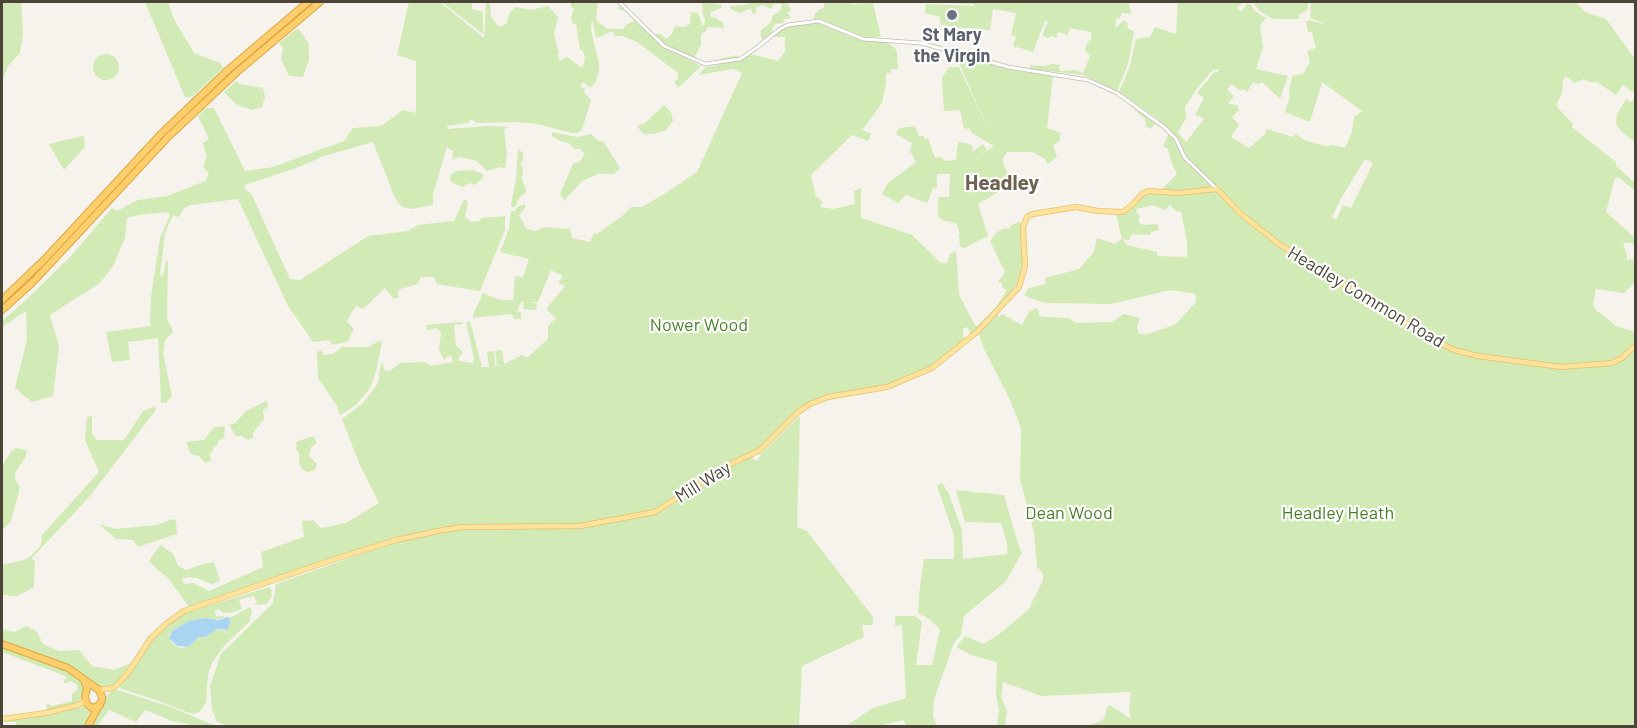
<!DOCTYPE html>
<html>
<head>
<meta charset="utf-8">
<style>
  body { margin:0 }
  #map { position:relative; width:1637px; height:728px; overflow:hidden; background:#f6f3ec; font-family:Barlow,sans-serif }
  canvas { display:block }
  .frame { position:absolute; inset:0; border:3px solid #4b4439; pointer-events:none }
</style>
</head>
<body>
<div id="map">
<canvas width="1637" height="728"></canvas>
<div class="frame"></div>
</div>
<script>
const c = document.querySelector('canvas').getContext('2d');
c.lineJoin = 'round';
function fillPath(path, color) { c.fillStyle = color; c.fill(path, 'evenodd'); }
const poly = rows => new Path2D(rows.map(r => 'M' + r).join(''));
function stroke(path, color, width, dash) { c.strokeStyle = color; c.lineWidth = width; c.lineCap = dash ? 'butt' : 'round'; c.setLineDash(dash || []); c.stroke(path); }
function drawText(font, color, halo, rows, align = 'center') {
  c.font = font + ' Barlow,sans-serif'; c.lineWidth = 4.5; c.setLineDash([]); c.textBaseline = 'middle'; c.strokeStyle = halo; c.fillStyle = color; for (const [text, x, y, turn = 0] of rows) {
    c.save(); c.translate(x, y); c.rotate((+turn || 0) * Math.PI / 180); c.textAlign = isNaN(turn) ? turn : align; if (halo) c.strokeText(text, 0, 0); c.fillText(text, 0, 0); c.restore();
  }
}
fillPath(poly([
  [2,2,21,2,23,35,20,53,8,66,2,82],
  [145,2,168,2,174,19,194,53,220,63,223,68,192,97,190,94,191,98,185,97],
  [409,2,440,2,484,38,486,2,490,2,491,17,499,27,506,24,510,12,516,7,531,10,548,6,558,17,554,34,559,53,557,55,560,61,567,57,582,68,585,58,583,51,580,49,576,24,572,23,571,17,574,9,571,7,571,2,598,2,596,18,598,22,608,29,623,29,627,24,634,21,624,11,618,9,619,6,663,47,701,66,678,88,674,82,678,79,678,73,637,42,622,36,615,36,613,31,596,38,592,18,591,30,599,64,599,71,595,84,593,84,591,88,583,82,580,86,585,89,584,92,591,100,582,130,577,133,572,133,537,124,515,122,476,123,473,120,469,120,469,123,447,126,448,129,488,126,510,127,504,129,507,153,505,169,500,167,487,171,477,161,460,157,452,160,453,151,447,147,433,194,433,205,412,209,402,207,395,198,373,142,324,156,299,167,245,185,245,189,251,193,290,279,300,280,368,236,408,231,418,225,454,221,464,199,468,202,465,217,472,222,480,221,481,218,505,216,505,230,480,291,437,284,434,277,421,277,417,284,398,290,399,297,394,299,385,288,363,309,357,306,351,313,347,322,354,329,347,342,332,345,329,340,313,342,288,306,238,199,191,205,184,208,179,217,173,215,165,233,160,275,163,276,166,261,168,261,167,318,173,332,165,340,163,354,172,396,166,403,161,403,158,338,128,342,130,360,112,362,106,332,150,326,151,296,160,238,170,215,166,212,139,215,127,218,125,238,113,266,100,283,50,315,59,346,53,396,32,402,15,388,27,340,26,311,2,327,2,321,25,301,70,257,112,208,117,211,138,200,167,196,205,181,209,174,203,167,207,157,203,143,209,139,198,116,206,108,214,108,245,171,273,167,344,141,353,128,381,126,403,110,416,113,416,61,397,55],
  [442,2,472,2,472,9,483,12,483,34],
  [703,2,722,5,721,8,711,12,710,17,716,18,723,23,724,28,707,27,706,31,701,34,701,45,694,58,666,45,656,36,655,34,661,34,666,39,672,34,675,26,685,27,690,24,691,12,698,13,702,25,704,25,705,19,703,16,702,3],
  [754,2,787,2,791,10,787,13,792,18,784,19,783,23,776,24,772,28,773,31,764,40,761,38,761,30,771,22,772,16,780,11,782,4,774,4,771,9,763,5,757,7,755,14,752,13,751,8,740,13,730,9,730,6,745,5],
  [825,2,851,2,851,4,873,3,881,37,862,37,837,27,837,30,855,38,866,41,885,42,894,47,897,52,898,69,891,69,891,73,886,73,886,84,882,103,863,129,859,128,871,134,868,141,852,135,811,175,816,197,822,201,820,207,833,209,855,204,854,191,861,188,861,218,912,235,941,263,947,263,950,254,956,251,959,295,975,325,977,326,996,307,1007,290,1002,287,1002,283,998,282,1005,272,990,241,997,232,1005,228,1006,229,1010,228,1011,225,1019,222,1021,223,1023,271,1018,284,1014,286,1016,288,974,333,969,335,970,332,967,327,963,329,964,339,932,367,886,385,827,395,811,402,751,455,754,460,758,460,761,454,800,416,797,527,807,531,873,617,873,625,862,625,864,637,802,666,799,726,228,726,217,722,212,710,210,686,221,654,273,603,276,584,392,543,391,539,267,580,212,601,189,607,167,577,159,571,149,561,155,552,161,545,174,555,178,566,186,570,203,564,214,562,220,581,212,584,197,578,188,577,182,579,184,584,193,583,209,591,263,567,261,552,304,537,302,521,313,520,321,528,346,523,379,503,359,463,342,419,363,403,378,383,381,363,383,363,384,370,390,371,400,363,425,362,430,366,453,362,452,357,448,356,444,360,439,350,441,333,437,328,427,330,426,325,462,322,463,324,454,325,456,346,463,352,459,357,459,361,473,363,474,358,466,322,470,321,482,367,489,367,487,352,494,351,495,366,490,367,503,365,497,365,495,351,502,350,504,364,522,355,527,358,548,339,548,326,556,318,546,309,565,286,558,283,563,276,551,270,538,302,529,302,537,303,536,310,523,309,524,302,521,302,517,311,521,312,521,319,514,319,512,314,473,318,473,315,483,293,500,300,513,300,515,276,523,277,529,259,500,252,509,229,511,211,515,211,519,206,525,204,525,208,519,215,526,228,535,231,546,227,570,229,572,238,590,242,594,233,597,234,621,217,631,207,642,207,666,193,697,172,742,73,733,69,698,75,706,67,719,65,720,59,737,55,739,60,751,54,778,61,785,52,785,37,777,37,774,34,782,29,798,25,813,23,815,14,820,9,823,9],
  [914,2,1129,2,1131,14,1122,13,1120,18,1116,18,1115,28,1124,20,1127,22,1128,29,1134,31,1128,64,1117,91,1083,75,1031,69,1030,65,1044,66,1052,64,1060,65,1059,69,1061,71,1076,70,1083,73,1090,56,1085,51,1087,43,1091,39,1091,32,1070,28,1068,35,1058,32,1056,38,1052,36,1048,38,1042,36,1048,21,1045,21,1033,52,1013,46,1016,36,1011,35,1016,13,993,9,990,30,953,27,940,24,940,17,925,13,926,4,975,6,973,4],
  [1178,2,1243,2,1237,8,1241,12,1247,4,1250,4,1256,12,1266,18,1260,25,1263,47,1256,69,1288,76,1280,99,1262,82,1258,84,1253,82,1247,92,1243,89,1241,91,1231,84,1227,90,1234,96,1228,104,1237,105,1238,107,1239,110,1232,117,1239,125,1231,137,1249,148,1265,134,1267,129,1293,137,1296,134,1304,140,1326,146,1333,145,1345,148,1352,132,1354,117,1362,111,1322,82,1310,122,1285,112,1290,97,1289,91,1292,76,1303,74,1310,62,1307,51,1316,48,1312,32,1308,32,1306,23,1308,20,1328,25,1310,18,1311,2,1576,2,1585,12,1606,19,1635,59,1635,93,1623,85,1616,95,1597,82,1589,82,1584,79,1574,83,1566,76,1563,80,1562,93,1557,103,1557,107,1573,124,1572,127,1616,162,1616,166,1635,183,1635,191,1620,178,1615,178,1606,212,1635,238,1635,244,1625,242,1623,245,1627,255,1627,260,1635,259,1635,282,1624,293,1596,289,1593,304,1595,309,1616,326,1635,332,1635,726,1085,726,1101,721,1105,717,1107,707,1110,705,1131,719,1129,710,1131,692,1041,696,1003,682,1001,697,1007,711,1005,726,997,726,999,711,996,694,997,662,971,655,956,647,965,636,983,644,997,636,1029,609,1043,580,1043,573,1037,567,1034,532,1020,479,1021,428,1010,400,984,349,979,335,981,331,997,312,998,317,1002,314,1022,325,1030,310,1033,311,1034,308,1039,310,1039,315,1042,317,1069,318,1076,323,1112,322,1124,314,1140,318,1137,327,1139,334,1148,334,1176,324,1196,302,1196,295,1192,293,1170,290,1111,304,1049,303,1037,301,1024,295,1029,288,1046,284,1045,278,1079,269,1094,252,1097,238,1115,244,1122,239,1116,214,1129,211,1145,194,1157,194,1177,174,1171,161,1168,149,1163,146,1168,135,1165,129,1154,124,1151,129,1146,126,1145,119,1122,98,1163,126,1158,119,1119,92,1130,66,1136,39,1150,37,1155,27,1176,34],
  [1220,69,1217,73,1215,71,1197,93,1204,98,1195,115,1204,119,1186,142,1178,132,1186,118,1185,107,1198,87,1213,70],
  [1365,159,1373,163,1351,208,1343,205,1336,220,1332,217,1339,202],
  [1152,205,1165,210,1170,205,1177,212,1181,211,1187,242,1187,257,1157,256,1157,252,1127,245,1123,239,1129,240,1132,234,1150,235,1151,232,1159,230,1157,224,1143,225,1138,222,1140,216,1136,212,1137,209],
  [1252,2,1308,2,1308,10,1299,14,1299,19,1273,19,1261,12],
  [298,28,309,44,309,60,303,77,289,76,281,59,283,49,279,43],
  '93 67a13 13 0 1 1 26 0a13 13 0 1 1-26 0Z',
  [958,54,1010,70,1053,76,1047,128,1061,133,1059,142,1053,145,1057,157,1048,164,1044,158,1032,152,1007,152,1002,160,1012,184,978,204,988,236,965,248,960,247,959,235,960,233,956,223,944,221,938,216,938,197,949,197,950,174,937,174,937,188,933,188,927,203,906,195,898,203,882,194,888,183,916,162,910,151,912,143,896,134,899,128,915,126,919,136,923,136,925,139,928,138,935,158,940,157,946,161,956,160,958,142,970,144,973,147,972,152,983,144,987,150,975,159,994,146,972,133,969,128,964,129,960,110,944,111,942,78,949,67,959,67,992,138,957,59],
  [236,81,240,84,263,88,265,97,262,107,252,110,237,105,224,92],
  [1635,98,1635,142,1621,131,1616,124,1617,114,1626,99,1631,102],
  [664,105,671,112,673,121,666,130,653,134,643,134,637,126,645,123],
  [552,132,577,137,591,134,598,141,603,141,620,168,614,174,598,174,582,181,564,201,560,194,573,164,580,161,585,154,580,149,575,149,568,143,560,141,552,136],
  [82,136,84,137,85,147,64,170,49,144],
  [518,148,523,154,523,161,520,163,523,168,522,180,526,189,526,193,520,197,515,207,512,207,511,204,516,179],
  [473,170,483,174,483,178,475,185,469,183,463,187,451,182,450,178,452,173,458,171],
  [379,341,382,342,376,372,370,388,357,404,341,415,339,414,337,406,318,378,317,352,321,350,323,355,333,354,342,347,368,347],
  [267,401,268,406,263,411,264,419,253,433,253,438,248,440,242,436,236,436,229,425,235,423,246,411],
  [156,406,155,411,90,496,32,558,35,562,34,587,17,596,2,595,2,565,24,560,31,556,41,545,42,535,99,472,85,440,87,417,92,416,92,434,97,440,124,440,143,411],
  [225,426,224,438,218,441,218,445,213,447,213,451,209,455,212,460,205,463,199,456,191,454,186,442,204,440,213,428],
  [313,436,317,443,311,447,309,456,317,464,315,470,308,472,302,470,299,463,299,453,295,448,297,446,296,442],
  [16,448,27,450,25,458,15,473,15,480,19,485,19,492,11,521,2,531,2,466,11,452],
  [942,483,948,492,962,530,963,559,1007,554,1007,543,1001,523,965,522,956,490,1004,495,1019,547,1022,553,1006,581,964,616,961,635,954,643,934,699,933,716,937,726,907,726,903,720,878,726,846,726,873,708,906,698,902,625,895,626,895,616,915,616,919,619,922,622,916,665,932,665,940,629,929,619,918,613,919,594,924,559,954,559,954,535,937,486],
  [173,519,176,520,177,534,138,547,133,540,116,539,99,524,116,529,126,528,157,525],
  [269,587,271,589,272,596,267,604,253,605,257,603,254,596,239,600,242,609,237,611,229,613,223,613,219,609,215,611,216,616,232,617,250,607,252,611,249,622,224,646,212,663,208,675,206,703,200,711,195,714,189,713,156,700,119,688,153,639,182,614],
  [228,617,231,622,225,631,216,629,206,637,199,637,188,647,180,648,174,645,169,638,170,633,176,628],
  [26,626,37,632,43,644,59,651,79,650,92,666,114,670,133,662,115,685,104,689,100,688,80,673,2,643,2,629,14,632],
  [2,646,67,669,80,678,83,684,85,689,82,696,78,702,70,706,47,711,46,703,52,706,72,701,72,694,78,689,77,685,71,681,65,684,64,681,67,678,65,676,2,652],
  [114,689,168,706,216,726,188,726,188,724,172,721,145,710,136,722,109,710,97,726,91,726,107,695],
  [84,707,90,711,85,726,16,726,16,722,2,722,2,725,2,720]
]), '#d2eab5');
fillPath(poly([
  [228,617,231,622,227,630,217,629,206,637,199,637,188,647,177,646,169,638,172,631,189,621,206,618,218,620]
]), '#a9d4f2');
const minor = poly([
  [619,2,664,46,705,64,740,59,755,49,780,29,788,25,819,21,863,39,921,43,1008,67,1088,80,1117,93,1164,127,1176,139,1185,158,1216,188]
]);
const major = poly([
  [99,690,113,688,118,684,128,673,151,638,166,624,184,611,335,559,396,540,443,530,463,527,580,526,655,512,729,465,760,450,798,412,810,404,828,397,887,387,932,368,978,331,1019,287,1025,266,1023,227,1027,217,1033,214,1076,207,1098,211,1123,212,1132,205,1142,194,1148,191,1178,193,1217,189,1241,214,1279,244,1430,338,1454,350,1478,356,1561,367,1612,363,1622,358,1636,345],
  [2,719,46,713,78,705,86,701]
]);
const highway = poly([
  [2,300,45,259,161,134,228,70,308,2],
  [2,310,32,283,168,137,237,72,320,2],
  [2,644,68,668,99,690,102,697,102,700,88,726],
  [84,680,87,688,85,697,87,704,92,708,100,705]
]);
stroke(minor, '#c2bbae', 4.5);
stroke(major, '#e6c16a', 6);
stroke(highway, '#e0a43c', 8);
stroke(minor, '#fff', 3);
stroke(major, '#ffe39c', 4.5);
stroke(highway, '#ffcf6e', 6);
for (const [x, y, r, color] of [
  [952,15,6,"#6b7280"]
]) { const dot = new Path2D(); dot.arc(x, y, r, 0, 2 * Math.PI); c.fillStyle = color; c.fill(dot); stroke(dot, '#fff', 2); }
drawText('bold 18px', '#5b616d', '#fff', [
  ["St Mary",952,35],
  ["the Virgin",952,56]
]);
drawText('18px', '#4b4439', '#fff', [
  ["Headley Common Road",1366,297,31],
  ["Mill Way",703,482,-32]
]);
drawText('18px', '#4a7f2a', '#fff', [
  ["Nower Wood",699,325],
  ["Dean Wood",1069,513],
  ["Headley Heath",1338,513]
]);
drawText('bold 21px', '#6e6250', '#fff', [
  ["Headley",1002,183]
]);
</script>
</body>
</html>
